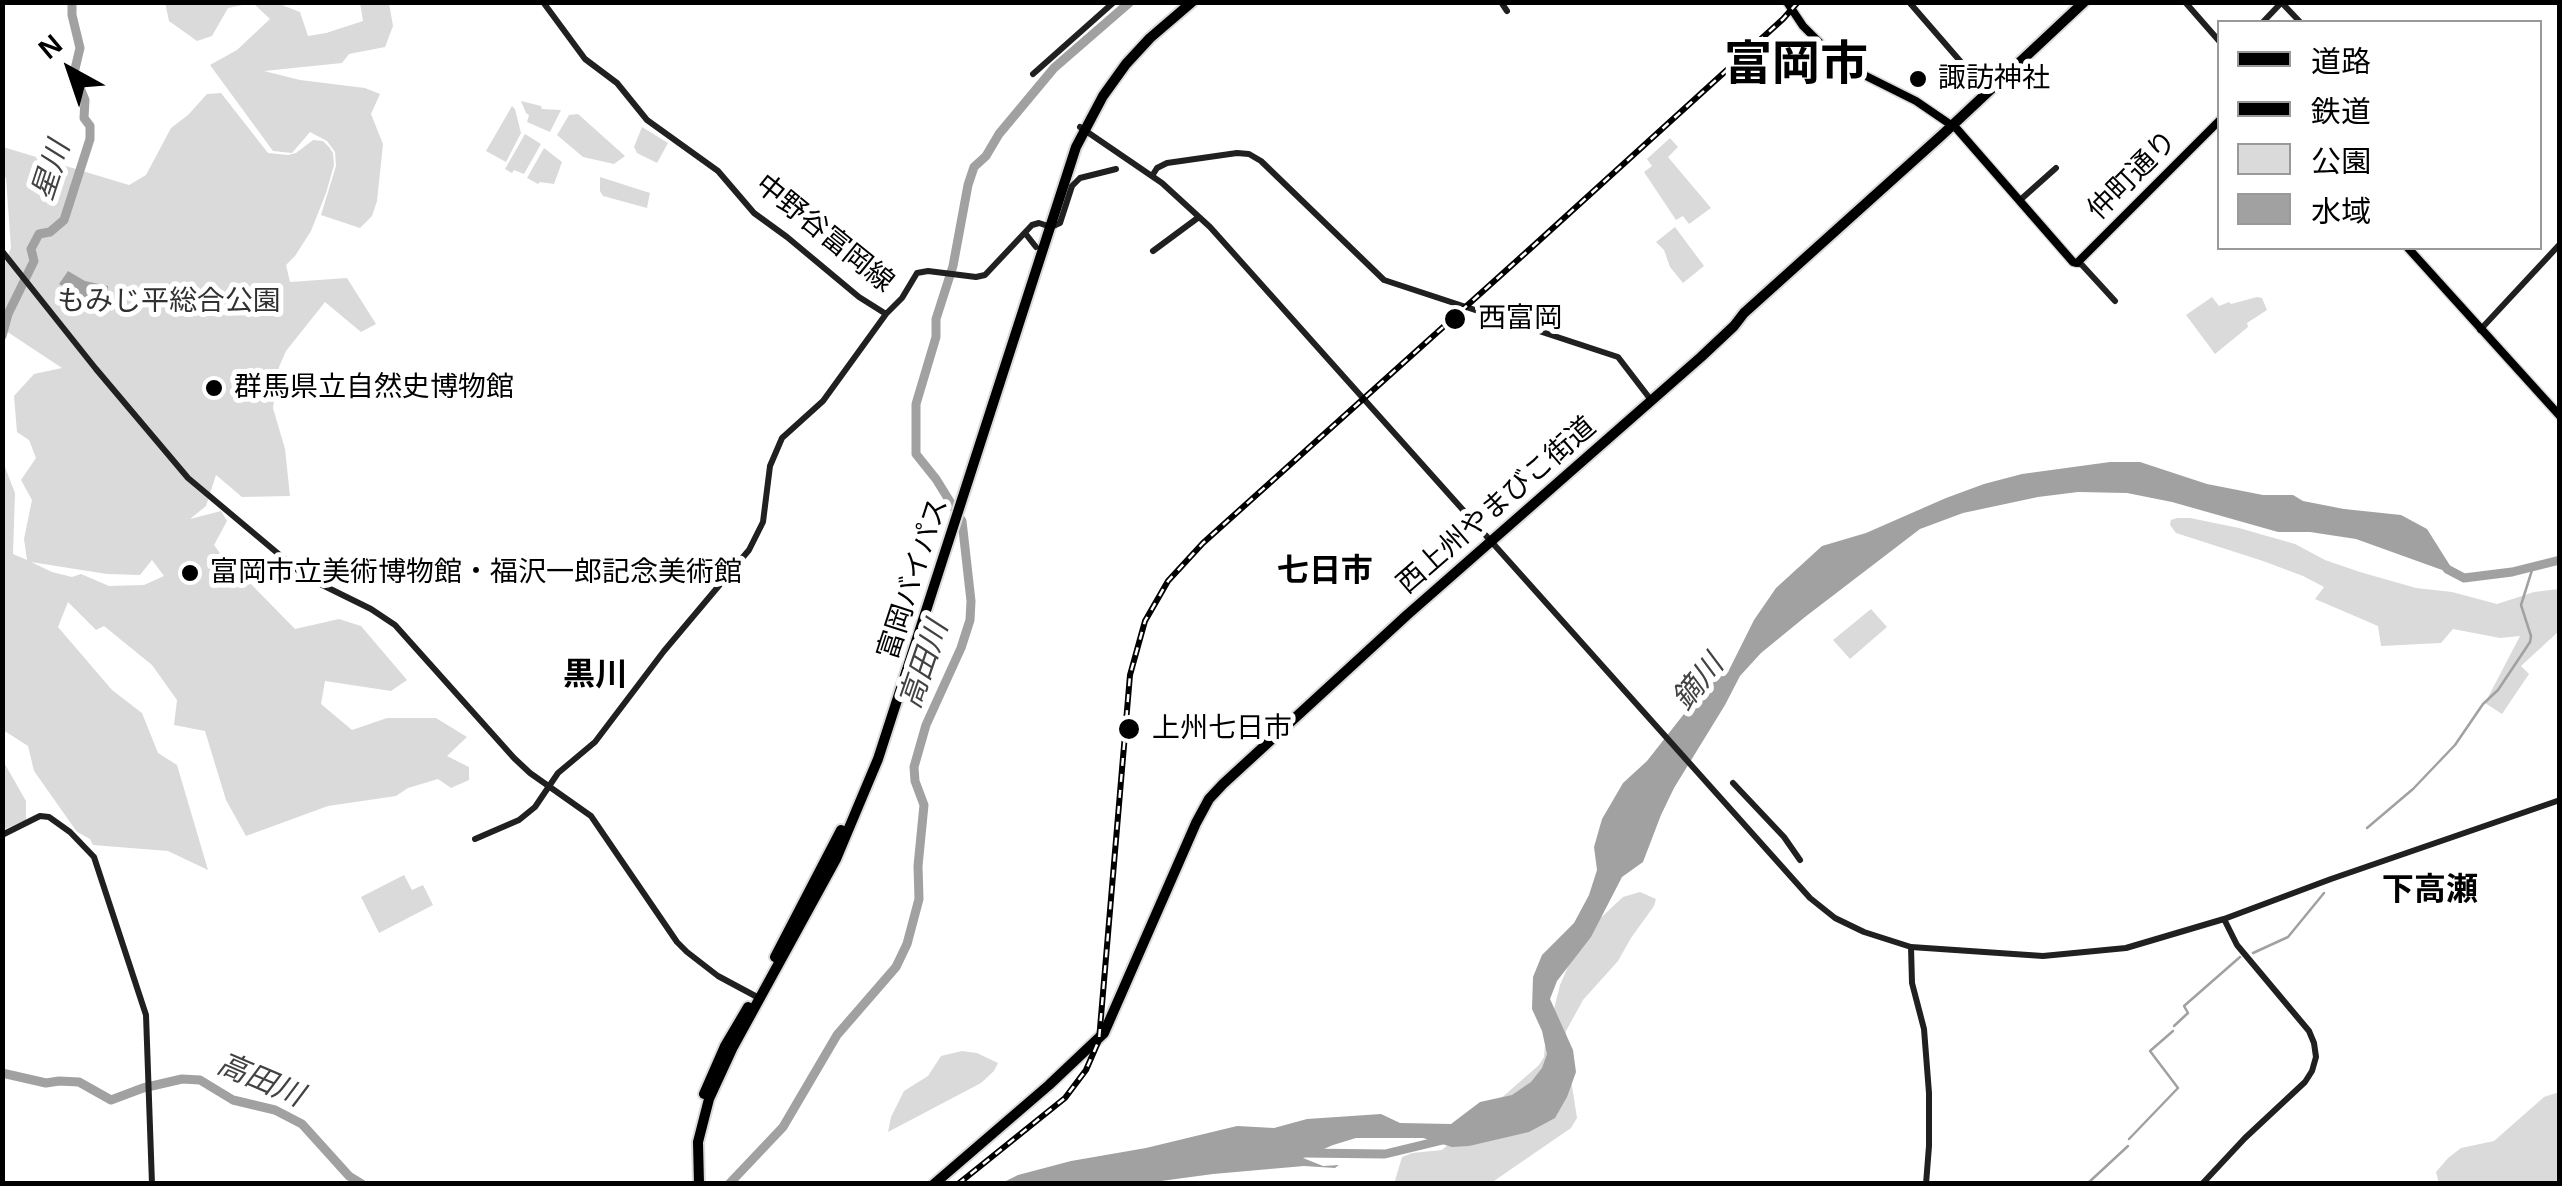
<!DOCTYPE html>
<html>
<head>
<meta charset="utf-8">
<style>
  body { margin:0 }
  #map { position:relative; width:2562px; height:1186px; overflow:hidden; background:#fff; font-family:Helvetica,"Noto Sans JP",sans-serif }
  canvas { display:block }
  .frame { position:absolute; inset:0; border:5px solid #000; pointer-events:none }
  .legend { position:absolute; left:2217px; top:20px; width:325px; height:230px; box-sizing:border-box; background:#fff; border:2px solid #999; margin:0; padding:12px 18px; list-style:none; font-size:30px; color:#000 }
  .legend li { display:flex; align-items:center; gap:20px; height:50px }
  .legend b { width:50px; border:2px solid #999 }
  .north { position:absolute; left:20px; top:20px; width:100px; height:100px; -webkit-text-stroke:8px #fff; paint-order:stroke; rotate:320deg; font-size:28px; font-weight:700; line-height:40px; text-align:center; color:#000 }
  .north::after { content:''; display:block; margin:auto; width:35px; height:45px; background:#000; clip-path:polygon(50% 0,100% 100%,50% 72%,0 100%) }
</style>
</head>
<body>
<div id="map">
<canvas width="2562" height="1186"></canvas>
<div class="frame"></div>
<ul class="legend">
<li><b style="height:12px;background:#000"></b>道路</li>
<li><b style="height:12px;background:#000"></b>鉄道</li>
<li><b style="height:28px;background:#dadada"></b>公園</li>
<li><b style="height:28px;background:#a1a1a1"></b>水域</li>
</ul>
<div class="north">N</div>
</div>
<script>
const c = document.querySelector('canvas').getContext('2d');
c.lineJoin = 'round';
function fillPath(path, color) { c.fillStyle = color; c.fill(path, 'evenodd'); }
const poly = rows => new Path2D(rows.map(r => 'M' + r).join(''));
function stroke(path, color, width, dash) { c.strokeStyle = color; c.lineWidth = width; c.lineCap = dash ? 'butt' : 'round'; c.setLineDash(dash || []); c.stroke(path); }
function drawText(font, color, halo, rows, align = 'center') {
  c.font = font + ' Helvetica,"Noto Sans JP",sans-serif'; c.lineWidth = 10; c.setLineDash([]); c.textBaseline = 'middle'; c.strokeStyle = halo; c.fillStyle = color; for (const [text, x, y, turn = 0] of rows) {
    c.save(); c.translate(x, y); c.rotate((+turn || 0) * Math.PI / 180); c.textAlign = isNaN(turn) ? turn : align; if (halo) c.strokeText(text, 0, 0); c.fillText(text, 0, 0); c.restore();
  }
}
fillPath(poly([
  [165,2,252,2,252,3,228,8,212,36,197,41,169,21],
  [253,3,277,3,300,12,308,36,326,33,363,21,360,3,389,3,393,26,385,47,349,54,342,63,264,71,300,80,365,88,380,94,371,114,383,144,377,201,372,216,360,228,321,215,336,166,335,152,327,141,310,132,292,153,273,151,210,65,237,50,270,19],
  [221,93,268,153,288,155,296,153,313,140,323,141,329,147,333,153,334,165,326,193,311,231,295,256,286,265,290,282,347,278,376,324,361,332,325,302,286,351,279,367,273,408,285,449,290,496,242,497,216,475,206,506,190,519,221,511,227,521,214,545,237,576,246,579,295,629,339,619,361,626,407,680,391,691,325,681,321,704,352,730,387,718,436,718,467,737,447,756,469,767,469,780,451,788,438,779,408,788,396,796,328,806,246,836,226,800,205,731,174,725,177,700,152,665,104,626,96,630,68,602,58,627,112,690,142,713,158,753,177,765,208,870,168,851,93,845,90,839,77,832,34,771,28,746,3,730,3,475,5,467,15,493,13,554,27,560,24,539,32,500,21,480,36,458,29,440,17,432,14,396,34,374,62,368,3,329,3,267,11,248,6,178,3,177,3,147,129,185,146,175,171,128,188,115,207,94],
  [152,560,164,576,144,585,109,586,81,574,72,577,52,572,31,562,107,574,140,575],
  [521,101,541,106,542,109,561,110,550,132,527,122,529,115,526,113],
  [512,106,515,109,521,133,506,162,486,151],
  [578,114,625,156,614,164,583,157,557,135,569,115],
  [642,127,668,143,657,163,637,153,634,147],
  [525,134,541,144,524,174,514,170,512,173,505,169],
  [1670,138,1678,147,1668,157,1711,208,1689,224,1683,216,1676,220,1644,172,1652,166,1647,159],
  [544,148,562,162,554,184,540,182,538,184,527,178],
  [600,177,650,193,647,208,603,196,600,191],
  [1675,227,1704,266,1683,283,1670,267,1664,250,1656,242],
  [2212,297,2219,306,2229,302,2231,304,2257,297,2262,298,2267,310,2247,323,2248,327,2215,354,2186,315],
  [2177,518,2190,518,2239,528,2295,544,2325,560,2360,572,2416,588,2452,592,2497,604,2534,592,2559,589,2559,631,2521,666,2529,674,2502,714,2485,703,2520,636,2500,638,2453,629,2441,643,2381,646,2378,626,2315,599,2324,587,2303,576,2263,561,2176,533,2170,525,2171,520],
  [1871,609,1887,627,1850,659,1833,640],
  [2,759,26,801,26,820,3,830],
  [404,875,412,890,423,885,433,905,379,933,361,897],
  [1640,892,1656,899,1654,906,1631,938,1618,961,1583,1000,1566,1031,1566,1047,1577,1118,1571,1128,1491,1183,1394,1184,1402,1157,1412,1153,1442,1150,1539,1065,1544,1057,1545,1045,1560,985,1578,944,1592,926,1623,897],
  [962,1051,977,1053,998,1063,994,1071,981,1083,888,1132,891,1117,904,1091,928,1076,941,1056],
  [2556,1093,2560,1094,2559,1183,2439,1183,2436,1172,2448,1158,2461,1148,2494,1141,2544,1097]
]), '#dadada');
fillPath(poly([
  [68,271,85,281,108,286,108,293,84,297,59,284],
  [2110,462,2140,462,2207,484,2263,495,2293,495,2303,501,2344,509,2401,515,2427,529,2456,575,2356,539,2310,532,2278,532,2172,502,2127,493,2078,492,2038,497,1963,513,1920,529,1805,617,1761,653,1740,676,1725,705,1674,788,1661,815,1643,862,1622,877,1591,937,1557,981,1550,999,1573,1050,1576,1072,1567,1097,1555,1118,1529,1132,1469,1146,1452,1147,1423,1138,1356,1138,1333,1145,1303,1158,1323,1166,1339,1165,1335,1168,1304,1166,1213,1174,1139,1184,1002,1183,1018,1175,1071,1161,1146,1148,1237,1126,1274,1128,1307,1119,1381,1114,1400,1123,1451,1124,1480,1102,1512,1095,1531,1082,1542,1068,1547,1054,1542,1031,1532,1009,1533,977,1542,955,1574,923,1589,895,1597,870,1594,847,1602,819,1623,783,1647,761,1702,691,1729,670,1754,620,1776,588,1822,546,1866,533,1946,498,1984,484,2022,474]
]), '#a1a1a1');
stroke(poly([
  [2367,828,2413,789,2455,745,2483,704,2498,690,2530,642,2531,636,2521,605,2533,567],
  [2253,953,2288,937,2324,893],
  [2174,1026,2188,1013,2184,1006,2240,957],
  [2129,1139,2178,1088,2150,1051,2173,1031],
  [2087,1184,2128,1146]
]), '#a1a1a1', 2.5);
stroke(poly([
  [2,336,8,314,34,261,31,249,39,234,50,232,64,220,90,139,90,126,84,118,85,100,74,73,80,48,72,15,72,2],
  [2447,569,2464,578,2512,572,2560,560],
  [2,1073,46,1083,59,1081,79,1082,111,1100,143,1088,182,1079,200,1080,233,1100,275,1110,302,1124,349,1176,362,1184],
  [1304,1153,1385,1154,1447,1139],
  [729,1184,783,1127,837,1035,896,967,907,944,919,899,918,866,924,805,915,781,914,767,926,725,961,648,970,620,971,601,962,521,936,479,916,454,916,404,936,337,936,319,953,266,968,185,974,167,986,156,999,134,1054,68,1130,2]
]), '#a1a1a1', 9);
const primary = poly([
  [1787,2,1803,26,1831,54,1854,70,1916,101,1957,129,2073,262,2077,263,2220,120],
  [2408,248,2560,416]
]);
const highway = poly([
  [775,957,841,830],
  [704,1094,725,1046,748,1007],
  [699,1184,698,1142,709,1099,733,1047,836,859,878,759,1076,147,1103,96,1126,64,1150,38,1192,2],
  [934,1184,1049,1085,1104,1033,1196,823,1209,799,1223,784,1407,615,1701,357,1734,326,1744,313,1942,135,2084,2]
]);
stroke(primary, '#dbdbdb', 11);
stroke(highway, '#dbdbdb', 14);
stroke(poly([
  [543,2,585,59,617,83,647,120,718,171,754,213,787,237,859,297,886,314],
  [1501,2,1507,11],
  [1909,2,1987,92],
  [2185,2,2220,42],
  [2282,3,2300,22],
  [2263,22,2282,2],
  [1033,74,1114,2],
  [1080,127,1162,183,1210,227,1810,898,1835,918,1864,932,1911,947,2043,956,2126,948,2224,919,2331,879,2560,800],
  [1152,176,1157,168,1167,163,1237,153,1249,154,1261,161,1384,280,1618,357,1651,400],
  [2019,201,2056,168],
  [1025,233,1036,247],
  [2,251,96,369,188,478,306,577,371,609,395,625,514,758,530,773,591,816,677,942,687,952,718,976,759,998],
  [1153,251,1199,217],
  [2077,263,2082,265,2115,301],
  [2480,330,2560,244],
  [1733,783,1784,837,1800,860],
  [2,835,40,816,49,817,70,832,94,857,146,1015,152,1184],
  [475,839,519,820,535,807,558,773,595,742,664,651,749,550,763,522,770,466,782,438,823,401,886,314,902,298,917,273,928,271,976,277,985,275,1032,225,1039,223,1051,227,1060,223,1072,186,1080,178,1116,169],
  [1911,947,1912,983,1924,1029,1929,1093,1929,1146,1926,1184],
  [2202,1184,2245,1138,2305,1082,2312,1071,2316,1057,2314,1043,2309,1031,2237,945,2224,919]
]), '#202020', 6);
stroke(primary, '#000', 8);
stroke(highway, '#000', 10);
const rail = poly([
  [958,1184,1065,1098,1086,1070,1099,1040,1130,675,1145,621,1168,581,1203,543,1531,248,1783,19,1798,2]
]);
stroke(rail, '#000', 6);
stroke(rail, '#fff', 2.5, [8]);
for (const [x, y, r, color] of [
  [1918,79,10,"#000"],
  [1455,319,12,"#000"],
  [214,388,10,"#000"],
  [190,573,10,"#000"],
  [1129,729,12,"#000"]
]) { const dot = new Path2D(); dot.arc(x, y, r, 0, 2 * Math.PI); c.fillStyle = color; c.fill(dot); stroke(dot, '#fff', 4); }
drawText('28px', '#000', '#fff', [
  ["諏訪神社",1938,79],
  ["西富岡",1478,319],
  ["群馬県立自然史博物館",234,388],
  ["富岡市立美術博物館・福沢一郎記念美術館",210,573],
  ["上州七日市",1152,729]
], 'left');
drawText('28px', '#000', '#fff', [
  ["仲町通り",2133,176,-45],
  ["中野谷富岡線",824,234,39],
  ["西上州やまびこ街道",1497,506,-41],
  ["富岡バイパス",914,579,-72]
]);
drawText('28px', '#313131', '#fff', [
  ["もみじ平総合公園",169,302]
]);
drawText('italic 30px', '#424242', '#fff', [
  ["星川",52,171,-72],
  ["高田川",925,665,-71],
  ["鏑川",1699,683,-51],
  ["高田川",260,1081,23]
]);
drawText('bold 32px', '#000', '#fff', [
  ["七日市",1325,572],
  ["黒川",595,676],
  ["下高瀬",2430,891]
]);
drawText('bold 48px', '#000', '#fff', [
  ["富岡市",1796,67]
]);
</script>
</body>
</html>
